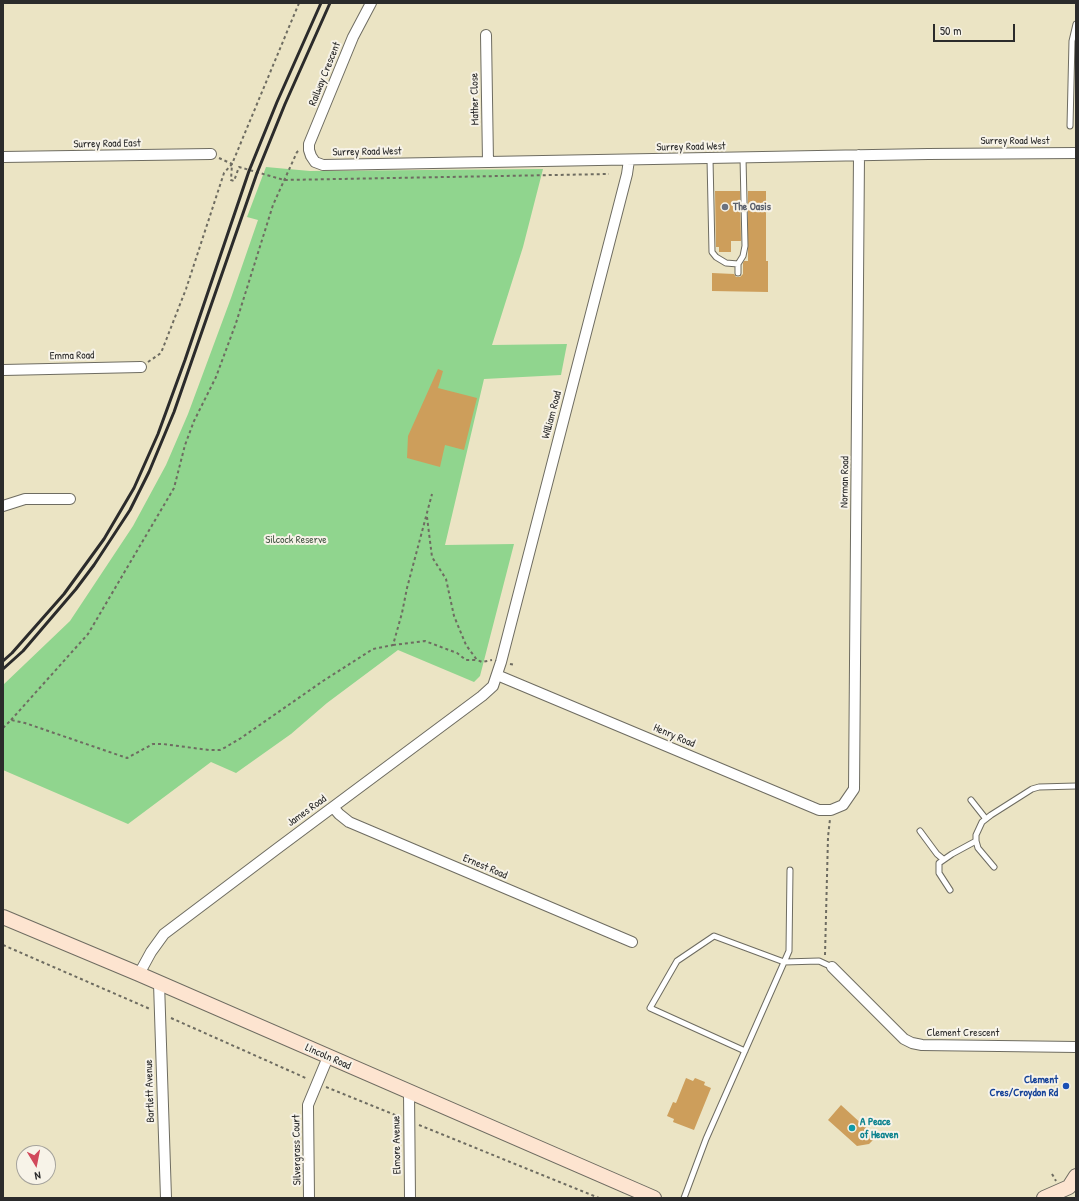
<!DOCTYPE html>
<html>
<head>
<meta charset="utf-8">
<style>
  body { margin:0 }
  #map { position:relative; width:1079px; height:1201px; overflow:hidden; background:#ebe4c4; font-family:"Patrick Hand",sans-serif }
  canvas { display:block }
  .frame { position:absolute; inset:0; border:4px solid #2b2b2b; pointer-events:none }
  .north { position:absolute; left:16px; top:1145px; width:40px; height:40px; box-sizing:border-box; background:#f7f3e8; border:1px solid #a5a39c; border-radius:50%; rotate:170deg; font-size:11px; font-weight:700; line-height:16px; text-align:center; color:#2b2b2b }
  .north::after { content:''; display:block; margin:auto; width:14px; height:18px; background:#d1495b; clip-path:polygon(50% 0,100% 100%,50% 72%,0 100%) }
  .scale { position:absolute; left:933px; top:24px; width:82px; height:18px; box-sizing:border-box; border:2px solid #2b2b2b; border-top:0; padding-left:5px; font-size:12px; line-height:14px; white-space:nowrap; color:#2b2b2b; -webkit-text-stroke:3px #f7f3e8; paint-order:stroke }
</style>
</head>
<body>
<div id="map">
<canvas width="1079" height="1201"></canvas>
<div class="frame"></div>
<div class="north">N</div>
<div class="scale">50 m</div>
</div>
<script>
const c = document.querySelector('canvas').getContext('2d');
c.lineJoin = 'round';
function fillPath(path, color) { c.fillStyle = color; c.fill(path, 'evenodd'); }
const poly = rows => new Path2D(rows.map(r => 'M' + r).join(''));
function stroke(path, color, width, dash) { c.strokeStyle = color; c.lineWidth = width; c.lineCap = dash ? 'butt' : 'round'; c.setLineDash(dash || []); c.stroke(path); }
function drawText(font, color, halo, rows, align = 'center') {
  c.font = font + ' "Patrick Hand",sans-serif'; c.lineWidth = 4; c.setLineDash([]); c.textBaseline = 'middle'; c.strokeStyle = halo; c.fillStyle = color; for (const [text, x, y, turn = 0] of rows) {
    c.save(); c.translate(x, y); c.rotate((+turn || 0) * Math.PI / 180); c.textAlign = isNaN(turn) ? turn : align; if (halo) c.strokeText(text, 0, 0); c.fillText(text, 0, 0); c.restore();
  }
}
fillPath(poly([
  [266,167,310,171,543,169,523,247,492,345,567,344,561,375,484,379,445,545,514,544,480,676,474,682,398,650,327,703,291,734,236,773,211,762,128,824,3,770,3,685,70,621,133,526,166,465,188,414,231,298,258,220,247,217]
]), '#90d58e');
fillPath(poly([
  [715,191,740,191,741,241,731,241,731,252,719,252,719,247,716,247],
  [748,191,766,191,766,261,768,261,768,292,712,291,712,273,734,274,736,277,740,277,743,274,743,263,744,261,748,261],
  [438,369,443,371,438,388,477,398,464,450,445,445,440,467,407,458,408,436],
  [686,1078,693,1081,695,1078,705,1082,704,1085,711,1088,694,1130,673,1122,674,1119,667,1116,673,1102,676,1103],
  [841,1105,876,1137,869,1144,857,1146,828,1120]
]), '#cd9e5b');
const service = poly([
  [1070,126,1072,41,1076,24],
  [710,159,712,252,716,257,726,263,738,264],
  [738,273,738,264,743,256,745,246,743,158],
  [971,800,986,819],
  [920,831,937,854,943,859],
  [994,867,978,848,976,841,976,835,982,822,991,815,1032,789,1039,787,1076,786],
  [950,890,939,873,939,863,952,854,976,841],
  [745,1051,650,1008,677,961,714,936,784,962,819,961,832,967],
  [684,1198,706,1139,789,951,790,870]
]);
const minor = poly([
  [371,3,353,37,309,144,309,150,311,156,315,162,323,165,928,154,1076,153],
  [486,35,488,162],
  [3,157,211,154],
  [3,370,141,367],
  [3,506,25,499,70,499],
  [497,675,819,810,831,810,843,805,854,789,859,155],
  [333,807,339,814,349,822,632,942],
  [832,967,904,1039,912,1043,922,1045,1076,1047],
  [139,974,151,952,164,934,278,848,482,696,493,686,501,662,627,174,629,160],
  [159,983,166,1198],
  [409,1092,410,1198],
  [309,1198,308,1105,328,1057]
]);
const secondary = poly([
  [3,917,139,974,654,1198],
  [1044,1198,1069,1187,1076,1176]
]);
stroke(service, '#6e6c61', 7);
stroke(minor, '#6e6c61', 12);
stroke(secondary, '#6e6c61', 16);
stroke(poly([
  [219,158,232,164,231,180,234,181,239,167,284,180,609,174],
  [148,362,161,353,186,289,224,173,232,164,299,3],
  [427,517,432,557,446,579,454,616,466,645,477,660,482,662,492,660],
  [393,645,425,641,457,653,466,660,477,660],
  [510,664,515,665],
  [11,720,88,634,174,488,185,445,194,421,216,377,236,323,273,205,297,152,300,150],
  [3,728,11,720,25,723,127,758,153,744,163,744,209,750,220,750,226,747,241,738,323,681,373,649,393,645,402,613,407,588,432,494],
  [3,945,150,1009],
  [825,955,828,837,830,819],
  [171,1018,308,1079],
  [326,1087,400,1117],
  [419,1125,599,1198],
  [1052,1174,1056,1181]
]), '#6e6c61', 2, [3, 3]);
stroke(service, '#fff', 5);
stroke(minor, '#fff', 10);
stroke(secondary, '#fde4d0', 14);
stroke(poly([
  [3,661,12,653,64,594,104,539,134,488,158,434,185,360,249,171,277,102,321,3],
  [3,669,23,651,76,589,94,565,130,510,149,472,174,412,257,173,285,104,330,3]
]), '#2b2b2b', 3);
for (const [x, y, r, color] of [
  [725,207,4,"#6b7280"],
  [1066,1086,4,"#1a4fb4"],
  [852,1128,4,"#0f9aa8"]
]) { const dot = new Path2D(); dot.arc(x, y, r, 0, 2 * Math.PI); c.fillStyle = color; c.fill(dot); stroke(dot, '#f7f3e8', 1.5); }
drawText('11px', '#2b2b2b', '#f7f3e8', [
  ["Railway Crescent",325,74,-68],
  ["Mather Close",475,99,-91],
  ["Surrey Road West",1015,141],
  ["Surrey Road East",107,144,-1],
  ["Surrey Road West",691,147,-1],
  ["Surrey Road West",367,152,-1],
  ["Emma Road",72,356,-1],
  ["William Road",552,415,-75],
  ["Norman Road",845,482,-89],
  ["Henry Road",674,736,23],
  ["James Road",307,811,-36],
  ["Ernest Road",485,867,23],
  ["Clement Crescent",963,1033],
  ["Lincoln Road",328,1057,24],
  ["Bartlett Avenue",150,1091,-92],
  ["Elmore Avenue",397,1145,-91],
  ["Silvergrass Court",297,1150,-91]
]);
drawText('bold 11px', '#5b616d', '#f7f3e8', [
  ["The Oasis",733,207]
], 'left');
drawText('11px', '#445644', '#f7f3e8', [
  ["Silcock Reserve",296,540]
]);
drawText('bold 11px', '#164399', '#f7f3e8', [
  ["Clement",1058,1080],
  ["Cres/Croydon Rd",1058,1093]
], 'right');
drawText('bold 11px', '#0d838f', '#f7f3e8', [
  ["A Peace",860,1122],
  ["of Heaven",860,1135]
], 'left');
</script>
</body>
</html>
